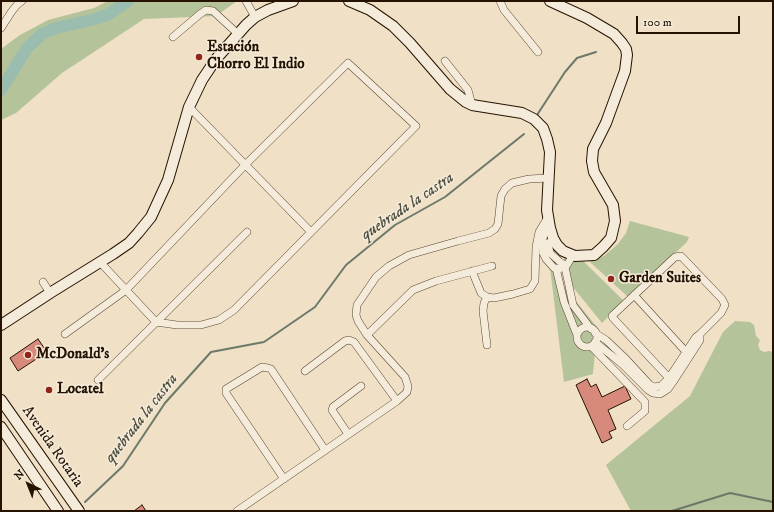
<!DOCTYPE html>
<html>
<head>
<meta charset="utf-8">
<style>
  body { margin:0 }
  #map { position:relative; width:774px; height:512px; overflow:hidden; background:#f0e0c6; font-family:"IM FELL DW Pica",serif }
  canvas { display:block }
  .frame { position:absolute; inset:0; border:2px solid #251200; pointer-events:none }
  .north { position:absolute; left:8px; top:464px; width:40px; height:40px; -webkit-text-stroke:3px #f5ebda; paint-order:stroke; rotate:317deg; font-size:11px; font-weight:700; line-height:16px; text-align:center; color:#251200 }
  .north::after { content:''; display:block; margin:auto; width:14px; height:18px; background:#251200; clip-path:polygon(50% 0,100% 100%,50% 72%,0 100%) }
  .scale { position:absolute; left:636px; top:16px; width:104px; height:18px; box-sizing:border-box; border:2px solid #251200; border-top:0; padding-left:5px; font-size:12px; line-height:14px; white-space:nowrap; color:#251200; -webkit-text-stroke:3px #f5ebda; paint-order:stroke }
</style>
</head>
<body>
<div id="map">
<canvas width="774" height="512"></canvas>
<div class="frame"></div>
<div class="north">N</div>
<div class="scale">100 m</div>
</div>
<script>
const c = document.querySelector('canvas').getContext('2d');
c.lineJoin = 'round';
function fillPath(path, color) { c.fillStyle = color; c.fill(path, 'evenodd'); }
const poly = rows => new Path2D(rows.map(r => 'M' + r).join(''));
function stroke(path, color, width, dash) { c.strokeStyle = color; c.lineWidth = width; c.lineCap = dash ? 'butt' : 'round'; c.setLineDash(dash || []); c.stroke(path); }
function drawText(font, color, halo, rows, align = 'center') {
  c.font = font + ' "IM FELL DW Pica",serif'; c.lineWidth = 3; c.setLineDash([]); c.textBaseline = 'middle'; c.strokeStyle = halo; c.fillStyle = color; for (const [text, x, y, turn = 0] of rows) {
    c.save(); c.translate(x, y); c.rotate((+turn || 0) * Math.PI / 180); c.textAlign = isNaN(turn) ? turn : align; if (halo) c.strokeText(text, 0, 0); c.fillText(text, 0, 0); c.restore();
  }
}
fillPath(poly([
  [108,1,237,1,216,16,144,19,62,73,16,113,1,120,1,49,20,35,48,20,94,8],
  [630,221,689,237,687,242,628,297,589,261,604,256,618,244,626,233],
  [547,243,554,248,561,283,597,327,593,374,564,382],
  [563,253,579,257,624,301,602,323,568,281],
  [735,321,750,322,754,325,756,336,760,340,758,345,760,350,764,352,769,351,773,352,773,511,631,511,606,465,690,396,723,332]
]), '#b4c399');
stroke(poly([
  [537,115,565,72,577,58,596,52],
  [85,502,123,466,165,403,211,352,264,342,315,307,346,265,395,225,445,197,524,134],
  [672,511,730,493,773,502]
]), '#6c796a', 2);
stroke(poly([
  [1,90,27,48,42,34,56,28,96,19,109,14,128,1]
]), '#9bbdb0', 12);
const building = poly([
  [38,339,47,352,18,371,10,358,38,339],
  [587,379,591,387,596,384,602,397,625,386,631,399,608,410,616,429,609,432,612,438,602,443,576,385,587,379],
  [142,505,146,511,134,511,142,505]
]);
fillPath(building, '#d78a7b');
stroke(building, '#251200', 1);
const street = poly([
  [246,1,255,17],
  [500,1,504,10,538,52],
  [1,28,12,11,17,5,22,1],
  [173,37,200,14,206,10,213,11,238,34],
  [445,61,468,90,472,105],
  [189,107,311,232],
  [550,228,544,234,543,239,543,253,546,259,554,268,559,269,567,265,573,255],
  [553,238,549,243,549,248,550,253,560,262,566,266],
  [565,267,573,305,591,329],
  [556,268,564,302,577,335],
  [472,271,481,293,487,297,494,298,513,294,530,289,535,281,536,247,539,232,548,217],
  [43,282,50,293],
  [634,295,688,354],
  [487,297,484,303,483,311,487,345],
  '577 337a10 10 0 1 1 20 0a10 10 0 1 1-20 0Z',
  [595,333,606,340,626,359,650,385,654,387,661,386,669,378,696,337,700,334,721,313,725,305,722,299,681,256,675,257,613,315,612,316,613,318,669,378,673,382],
  [65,334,126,290,245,165,348,63,416,126,234,310,219,320,201,325,177,325,156,322,126,290,100,262],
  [367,335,413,290,436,281,492,266],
  [595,342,622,364,648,390,653,393,660,394,668,389,673,382,700,340,700,334],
  [591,346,645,402,645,411,627,426],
  [305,371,345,341,349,340,354,342,397,401],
  [98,380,247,232],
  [348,434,332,410,333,407,361,386],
  [284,479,226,393,226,389,262,367,268,368,271,369,325,450],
  [237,511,397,401,407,392,408,386,405,377,367,335,358,321,356,315,357,305,376,277,389,266,409,255,458,241,489,233,495,229,498,224,501,196,505,189,512,183,529,179,548,178]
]);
const secondary = poly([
  [349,1,370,10,393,26,410,43,450,89,466,102,472,105,522,113,534,119,543,128,547,139,550,152,547,210,550,228,553,238,557,245,563,251,575,256,594,255,603,247,611,238,615,221,613,205,594,172,592,161,593,149,606,123,625,71,627,55,626,49,622,43,614,34,587,18,550,1],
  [1,325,50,293,113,254,129,243,138,233,151,217,168,180,189,107,202,80,216,59,246,25,255,17,268,10,293,1],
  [1,400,79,511],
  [1,427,58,511]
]);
stroke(street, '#584632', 8);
stroke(secondary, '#251200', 12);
stroke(street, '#f5ebda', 7);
stroke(secondary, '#f5ebda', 10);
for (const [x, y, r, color] of [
  [199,57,4,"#8f2418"],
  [611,279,4,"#8f2418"],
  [28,355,4,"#8f2418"],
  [49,390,4,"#8f2418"]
]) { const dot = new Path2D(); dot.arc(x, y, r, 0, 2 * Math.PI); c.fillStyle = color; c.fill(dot); stroke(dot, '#f5ebda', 1.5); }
drawText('bold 15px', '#251200', '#f5ebda', [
  ["Estación",207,48],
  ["Chorro El Indio",207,65],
  ["Garden Suites",619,279],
  ["McDonald's",36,355],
  ["Locatel",57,390]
], 'left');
drawText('15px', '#251200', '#f5ebda', [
  ["Avenida Rotaria",52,447,55]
]);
drawText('italic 16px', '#4e4e3e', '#f5ebda', [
  ["quebrada la castra",408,207,-34],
  ["quebrada la castra",142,419,-52]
]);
</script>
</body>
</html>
